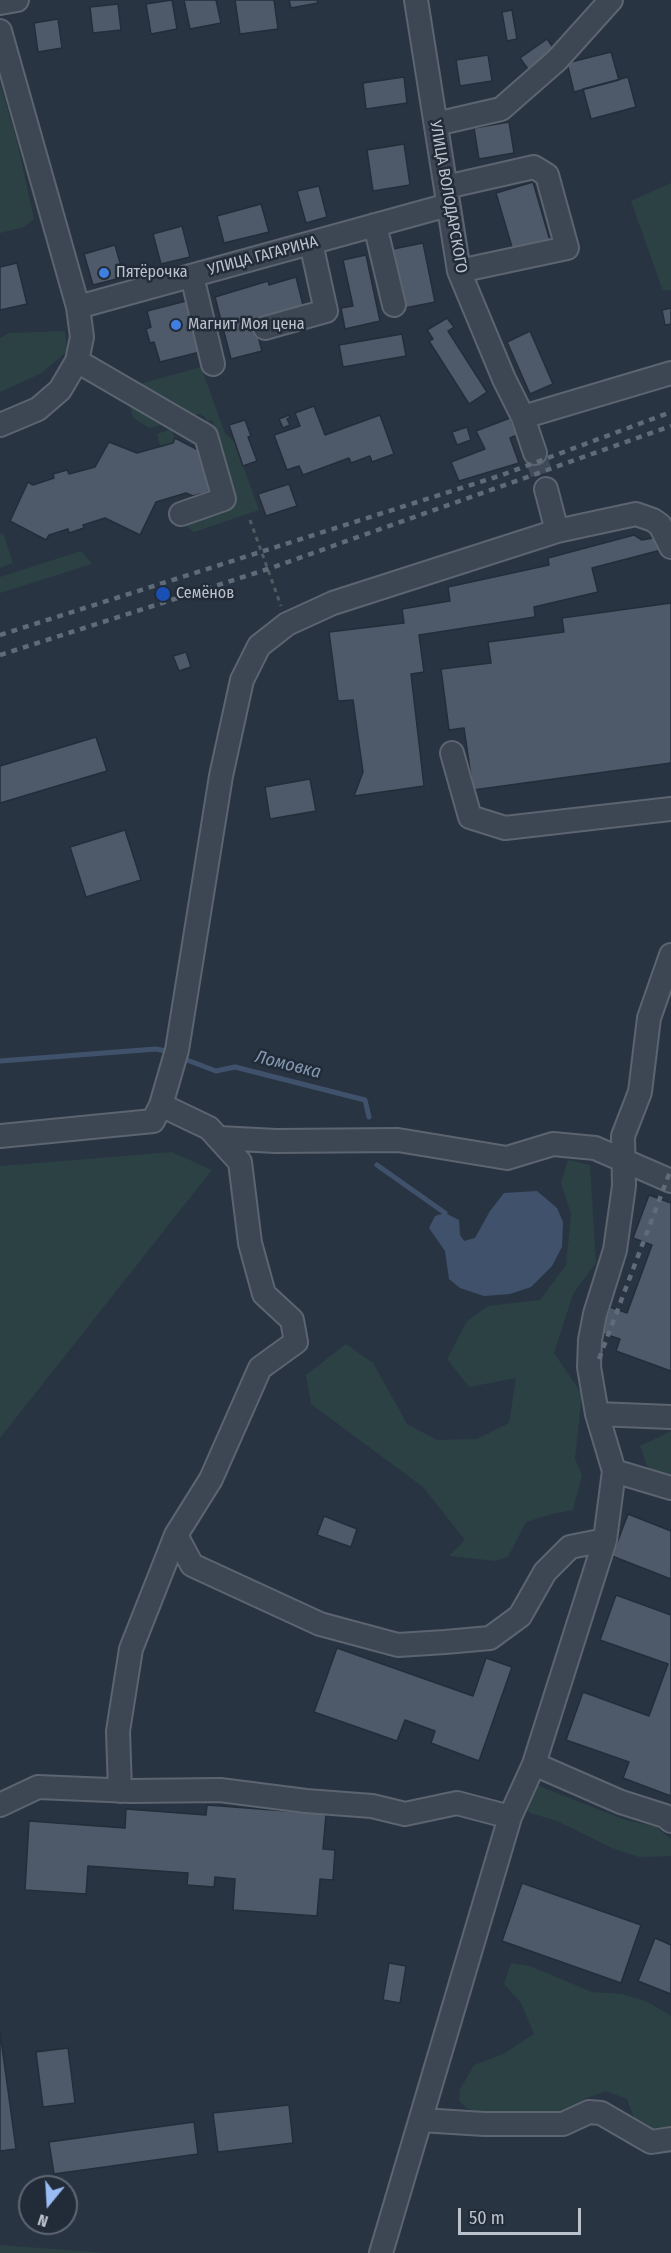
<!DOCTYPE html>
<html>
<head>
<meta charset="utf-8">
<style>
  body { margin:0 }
  #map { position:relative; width:671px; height:2253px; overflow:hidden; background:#293443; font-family:"Fira Sans Condensed",sans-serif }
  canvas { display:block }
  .north { position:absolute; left:18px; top:2175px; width:60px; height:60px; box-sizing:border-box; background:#222b38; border:2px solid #5f6773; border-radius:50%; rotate:198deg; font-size:16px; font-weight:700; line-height:24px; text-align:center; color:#bbc2cc }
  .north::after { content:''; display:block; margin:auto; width:21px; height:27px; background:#99bcf3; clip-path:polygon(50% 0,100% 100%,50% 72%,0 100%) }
  .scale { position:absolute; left:458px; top:2208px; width:123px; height:27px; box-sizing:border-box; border:3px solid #bbc2cc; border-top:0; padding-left:8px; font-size:18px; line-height:21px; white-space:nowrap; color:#bbc2cc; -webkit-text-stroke:4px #222b38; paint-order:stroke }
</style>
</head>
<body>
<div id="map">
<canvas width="671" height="2253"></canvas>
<div class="north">N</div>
<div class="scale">50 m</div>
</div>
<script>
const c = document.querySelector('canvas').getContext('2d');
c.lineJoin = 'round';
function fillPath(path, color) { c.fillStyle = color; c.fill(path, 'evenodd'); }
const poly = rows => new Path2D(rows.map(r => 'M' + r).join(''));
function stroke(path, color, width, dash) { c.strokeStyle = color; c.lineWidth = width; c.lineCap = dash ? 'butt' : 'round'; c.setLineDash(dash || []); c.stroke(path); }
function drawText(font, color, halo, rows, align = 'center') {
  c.font = font + ' "Fira Sans Condensed",sans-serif'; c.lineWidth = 5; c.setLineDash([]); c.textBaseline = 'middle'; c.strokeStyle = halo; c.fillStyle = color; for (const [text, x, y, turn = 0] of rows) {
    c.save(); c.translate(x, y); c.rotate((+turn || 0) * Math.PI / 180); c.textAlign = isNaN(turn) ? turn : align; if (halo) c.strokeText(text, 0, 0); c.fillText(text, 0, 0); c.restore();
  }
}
fillPath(poly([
  [0,83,17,141,34,219,24,227,0,233],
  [671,183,671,290,663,291,631,201],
  [65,331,67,351,42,373,0,392,0,338,9,333],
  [201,367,225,433,235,443,259,510,194,532,187,527,191,519,231,506,209,431,215,428,212,420,207,422,205,417,199,414,192,416,136,385],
  [129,403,166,424,149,428,133,418],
  [171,429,175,438,173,443,160,446,157,434],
  [3,533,13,563,0,568,0,534],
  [81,551,92,564,0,593,0,577],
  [172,1152,212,1170,0,1438,0,1166],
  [568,1160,590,1165,596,1263,573,1294,554,1353,582,1394,575,1459,582,1475,573,1510,552,1514,526,1522,508,1557,495,1561,449,1556,465,1540,423,1487,311,1404,306,1375,346,1344,373,1363,407,1424,437,1440,477,1439,509,1423,516,1378,469,1387,447,1359,467,1321,488,1306,540,1300,566,1265,571,1214,561,1183],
  [671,1431,671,1479,648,1469,640,1446],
  [539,1786,623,1819,656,1827,671,1839,671,1856,639,1857,612,1848,557,1821,530,1813,521,1803,527,1790],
  [511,1963,530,1966,592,1992,622,1994,648,2002,671,2016,671,2125,661,2136,639,2131,627,2099,606,2091,584,2099,570,2112,542,2117,481,2113,466,2108,459,2100,460,2089,474,2065,503,2054,534,2034,521,2003,504,1984],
  [0,2245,107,2253,0,2253]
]), '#2b4144');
fillPath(poly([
  [537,1191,557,1208,563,1222,562,1247,552,1266,531,1287,510,1294,484,1296,460,1288,449,1279,445,1251,429,1228,435,1216,445,1213,459,1220,460,1235,464,1241,475,1238,490,1211,504,1193]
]), '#40526b');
stroke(poly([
  [187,1060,216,1071,235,1067,365,1100,369,1117],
  [0,1061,156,1049,166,1051],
  [377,1165,445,1213]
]), '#40526b', 5);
const building = poly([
  [172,0,177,29,151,34,146,4,172,0],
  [184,0,216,0,221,23,190,29,184,0],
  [235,0,274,0,278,29,240,34,235,0],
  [289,0,317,0,318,3,291,8,289,0],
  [118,4,121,30,93,33,90,7,118,4],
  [512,10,517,39,507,41,502,12,512,10],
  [58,19,62,48,38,52,34,23,58,19],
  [547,39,557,53,530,72,520,58,547,39],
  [611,52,619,80,574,92,567,63,611,52],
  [488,55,492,81,460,86,456,60,488,55],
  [404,77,407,103,366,109,363,83,404,77],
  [628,77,636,107,591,119,583,89,628,77],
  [509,122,514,153,479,159,474,128,509,122],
  [404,144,410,185,373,191,367,150,404,144],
  [533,182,551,244,514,254,496,193,533,182],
  [319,186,327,217,306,223,297,191,319,186],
  [261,204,269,232,224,243,217,216,261,204],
  [182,226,190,257,161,264,153,234,182,226],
  [423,243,435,302,405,308,393,249,423,243],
  [115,245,124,277,93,285,84,254,115,245],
  [366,255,380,321,345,329,341,308,353,306,343,260,366,255],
  [17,263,27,304,0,310,0,267,17,263],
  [296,277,304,309,254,322,262,351,231,359,215,297,268,281,269,285,296,277],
  [190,300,204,351,160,362,154,342,150,343,146,329,151,327,147,311,190,300],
  [671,308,671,324,665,325,662,310,671,308],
  [447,318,454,327,448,331,487,392,469,404,429,341,433,339,427,330,447,318],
  [530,331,553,384,530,394,507,342,530,331],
  [402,334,406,356,343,367,339,345,402,334],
  [314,406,325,435,380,415,394,454,372,462,370,456,351,463,349,458,303,475,299,466,287,470,274,435,300,426,295,413,314,406],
  [289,415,290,418,287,419,290,425,283,428,279,419,289,415],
  [510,418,517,435,510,438,519,463,459,481,451,462,485,449,476,431,510,418],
  [245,420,251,436,248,437,257,461,243,466,229,425,245,420],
  [467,427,471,440,457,445,452,432,467,427],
  [175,438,204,453,212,479,208,492,193,496,186,493,156,502,140,535,105,518,83,525,84,528,69,533,68,529,49,535,46,540,10,521,28,482,33,485,54,478,53,474,67,470,69,474,95,467,109,442,137,453,173,443,175,438],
  [289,484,297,506,266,516,258,494,289,484],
  [634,535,642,540,658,537,661,550,592,568,598,592,534,607,535,617,419,635,424,672,411,674,424,786,354,796,363,772,353,700,338,701,329,632,404,623,402,609,450,601,448,587,549,565,548,558,634,535],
  [671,603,671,763,473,790,464,728,449,730,441,669,491,663,488,642,564,632,562,618,671,603],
  [186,652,191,667,179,671,173,656,186,652],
  [96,737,107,771,0,803,0,766,96,737],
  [310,779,316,811,270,819,265,787,310,779],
  [125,830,141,880,86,897,70,847,125,830],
  [649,1195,671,1203,671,1371,616,1351,620,1339,601,1333,610,1307,627,1313,652,1245,633,1238,649,1195],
  [628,1514,671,1531,671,1579,612,1556,628,1514],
  [324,1516,357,1529,351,1547,317,1535,324,1516],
  [616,1595,671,1615,671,1796,623,1778,629,1762,566,1740,583,1692,649,1716,668,1664,600,1640,616,1595],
  [337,1648,473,1696,486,1658,512,1667,479,1761,431,1743,435,1731,405,1720,397,1741,314,1712,337,1648],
  [207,1805,326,1814,323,1849,335,1850,333,1880,320,1879,317,1916,233,1910,235,1879,215,1877,214,1887,187,1885,188,1873,88,1866,86,1894,25,1890,29,1821,125,1828,126,1809,206,1815,207,1805],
  [522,1883,641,1925,621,1983,502,1941,522,1883],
  [655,1938,671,1945,671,1994,638,1981,655,1938],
  [389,1963,406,1966,400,2003,383,2000,389,1963],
  [0,2032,16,2149,0,2151,0,2032],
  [68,2048,75,2103,43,2107,36,2052,68,2048],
  [289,2105,293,2143,218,2152,213,2113,289,2105],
  [194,2122,198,2154,54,2174,49,2142,194,2122]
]);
fillPath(building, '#4e5a69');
stroke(building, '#242d3a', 1.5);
stroke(poly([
  [535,453,546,489]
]), '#3f4958', 22, [22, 11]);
const minor = poly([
  [416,0,459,271,504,379,523,417,535,453],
  [0,3,17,0],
  [0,31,78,307,82,337,77,361,60,390,38,409,0,425],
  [436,124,501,109,557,60,611,0],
  [446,187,534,167,547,175,567,248,459,271],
  [375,225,394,305],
  [192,276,213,364],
  [78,307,448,205],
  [265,328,326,311,311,243],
  [77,361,206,436,224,499,181,514],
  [523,417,671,373],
  [546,489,557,531],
  [452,753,470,817,505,828,671,809],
  [161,1105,209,1128,240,1162,250,1243,264,1294,292,1320,296,1342,260,1368,211,1479,176,1535,192,1565,320,1624,398,1645,445,1642,490,1638,520,1616,545,1572,570,1547,605,1540],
  [0,1136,153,1121,161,1105,177,1050,221,776,242,680,259,646,287,624,333,603,557,531,636,514,653,520,660,525,671,547],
  [219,1138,276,1141,398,1140,507,1158,553,1144,595,1148,671,1181],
  [597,1414,671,1417],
  [614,1471,671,1488],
  [534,1764,621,1802,665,1816,671,1821],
  [120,1791,118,1731,131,1649,176,1535],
  [0,1805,38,1787,132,1791,220,1790,306,1801,372,1806,405,1814,457,1803,510,1817],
  [421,2120,484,2124,563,2124,589,2112,601,2113,651,2142,671,2139],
  [381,2253,510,1817,534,1764,605,1540,614,1471,597,1414,589,1367,590,1340,595,1314,615,1250,624,1186,623,1136,640,1092,649,1018,671,955]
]);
stroke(minor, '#5c6470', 26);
stroke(poly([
  [250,520,281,606]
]), '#4a5e60', 3, [4.5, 4.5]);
stroke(minor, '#3d4653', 22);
stroke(poly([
  [0,635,502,475,671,412],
  [0,655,268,569,671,426],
  [599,1359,671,1169]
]), '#606b79', 4.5, [6, 6]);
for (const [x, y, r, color] of [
  [104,273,6,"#3f7fe0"],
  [176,325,6,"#3f7fe0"],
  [163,594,8,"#1a4fb4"]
]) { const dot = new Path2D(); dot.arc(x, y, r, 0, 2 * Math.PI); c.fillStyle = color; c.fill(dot); stroke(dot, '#222b38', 2); }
drawText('16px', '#bbc2cc', '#222b38', [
  ["УЛИЦА ВОЛОДАРСКОГО",448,197,80],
  ["УЛИЦА ГАГАРИНА",263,256,-15]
]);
drawText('16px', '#bbc2cc', '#222b38', [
  ["Пятёрочка",116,273],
  ["Магнит Моя цена",188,325],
  ["Семёнов",176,594]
], 'left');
drawText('italic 18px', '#8498b2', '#222b38', [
  ["Ломовка",288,1065,14]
]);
</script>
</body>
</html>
